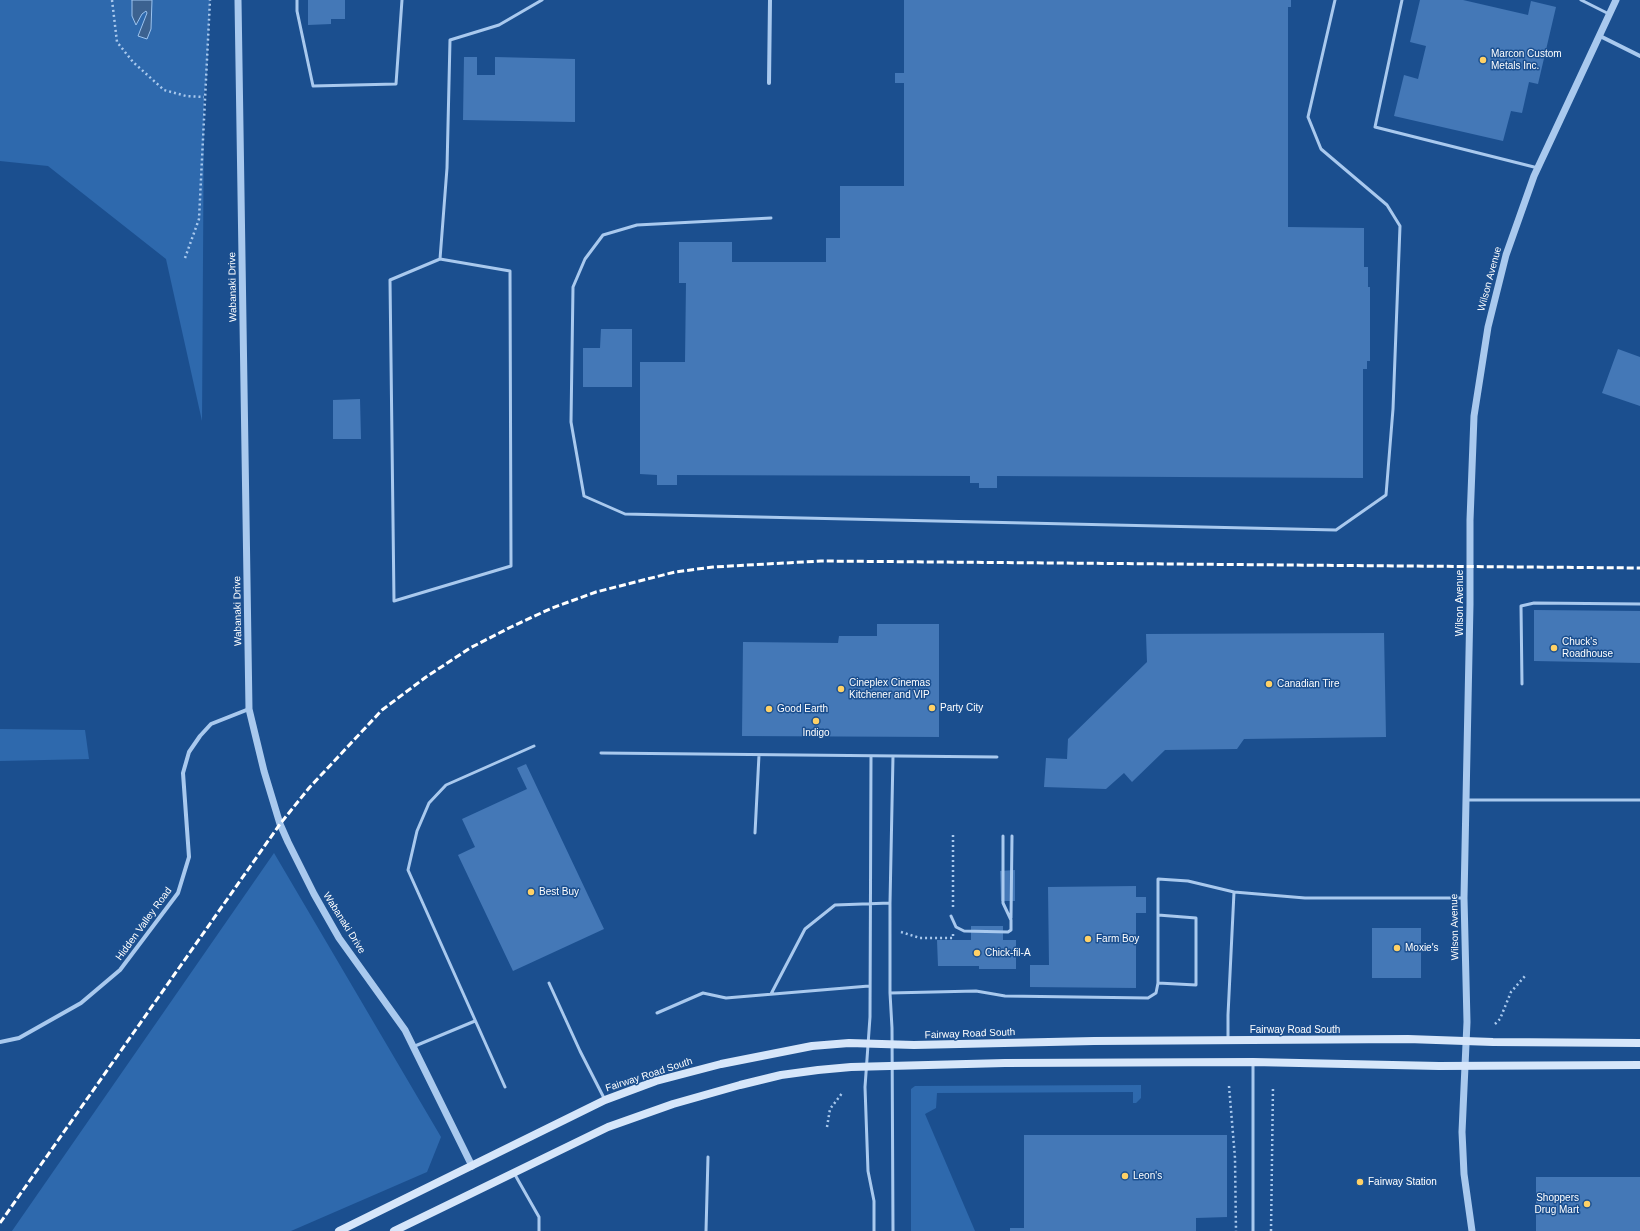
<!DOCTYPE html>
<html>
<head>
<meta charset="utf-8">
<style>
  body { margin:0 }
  canvas { display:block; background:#1b4f8f }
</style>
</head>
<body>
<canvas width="1640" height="1231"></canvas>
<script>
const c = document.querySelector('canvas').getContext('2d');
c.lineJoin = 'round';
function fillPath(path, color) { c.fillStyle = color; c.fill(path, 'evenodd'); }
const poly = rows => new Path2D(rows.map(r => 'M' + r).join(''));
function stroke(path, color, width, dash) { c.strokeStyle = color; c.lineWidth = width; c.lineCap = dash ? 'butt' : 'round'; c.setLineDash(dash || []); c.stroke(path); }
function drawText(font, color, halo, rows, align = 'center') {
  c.font = font + ' Arial,sans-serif'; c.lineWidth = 3; c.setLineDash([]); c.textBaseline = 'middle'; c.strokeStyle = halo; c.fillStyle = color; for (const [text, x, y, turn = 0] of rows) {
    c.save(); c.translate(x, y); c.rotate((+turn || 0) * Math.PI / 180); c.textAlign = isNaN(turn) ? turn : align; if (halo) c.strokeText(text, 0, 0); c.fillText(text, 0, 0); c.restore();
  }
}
fillPath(poly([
  [0,0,132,0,132,16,136,25,142,14,146,11,147,13,138,36,151,29,152,0,210,0,207,75,204,97,202,421,166,259,48,166,0,161],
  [0,729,85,730,89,759,0,761],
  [274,853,441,1137,427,1172,291,1231,12,1231],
  [1141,1085,1141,1098,1136,1103,1133,1103,1133,1092,937,1093,936,1108,925,1114,975,1231,911,1231,911,1089,915,1086]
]), '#2e69ad');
const water = poly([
  [132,0,152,0,151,29,147,39,138,36,147,13,146,11,142,14,136,25,132,16,132,0]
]);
fillPath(water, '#3c6290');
stroke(water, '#9cc4f0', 1);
fillPath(poly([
  [308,0,345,0,345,19,331,19,331,24,308,25],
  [904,0,1291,0,1291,7,1288,7,1288,227,1364,228,1364,267,1368,267,1368,287,1370,287,1370,361,1367,361,1367,369,1363,369,1363,478,997,476,997,488,979,488,979,483,970,483,970,476,677,475,677,485,657,485,657,475,640,474,640,362,685,362,686,283,679,283,679,242,732,242,732,262,826,262,826,238,840,238,840,186,904,186,904,83,895,83,895,73,904,73],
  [1420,0,1463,0,1528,15,1531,1,1556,7,1538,84,1529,82,1522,113,1511,111,1503,141,1394,116,1404,75,1418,79,1426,46,1410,42],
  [464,57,477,57,477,75,495,75,495,57,575,59,575,122,463,120],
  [601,329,632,329,632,387,583,387,583,348,600,348],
  [1618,349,1640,357,1640,406,1602,393],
  [360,399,361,439,333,439,333,400],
  [1534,610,1640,611,1640,663,1534,661],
  [877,624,939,624,939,737,742,736,743,642,838,643,839,636,877,636],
  [1384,633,1386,737,1244,739,1237,749,1165,750,1132,782,1124,773,1106,789,1044,787,1046,758,1067,759,1068,739,1147,662,1146,634],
  [526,764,604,929,513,971,458,855,475,847,462,819,527,789,517,768],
  [1015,870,1015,901,1001,901,1000,871],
  [1136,886,1136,897,1146,897,1146,913,1136,913,1136,988,1030,987,1030,965,1049,965,1048,887],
  [971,926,1003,926,1003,940,1016,940,1016,969,979,969,979,966,938,966,937,940,971,940],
  [1372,928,1421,928,1421,978,1372,978],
  [1024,1135,1227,1135,1227,1217,1196,1218,1196,1231,1010,1231,1010,1228,1024,1228],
  [1536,1177,1640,1177,1640,1231,1536,1231]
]), '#4478b7');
stroke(poly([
  [112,0,117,42,133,62,164,90,186,96,204,97],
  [185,258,199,219,210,0],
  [953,835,953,908],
  [901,932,920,938,953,938,953,933],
  [1495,1024,1500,1019,1511,992,1525,976],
  [1229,1086,1235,1158,1236,1231],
  [827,1127,830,1109,843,1092],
  [1271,1231,1273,1086]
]), '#a9c9ee', 2.5, [2, 3]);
stroke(poly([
  [297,0,297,11,313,86,396,84,402,0],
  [1402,0,1375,127,1538,168],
  [1581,0,1609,14],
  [771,218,637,225,603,235,585,259,573,287,571,422,584,496,625,514,1336,530,1386,495,1393,409,1400,226,1387,205,1321,149,1308,117,1335,0],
  [440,259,510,271,511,566,394,601,390,280,440,259,447,168,450,40,499,25,542,0],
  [1522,684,1521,606,1534,603,1640,604],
  [601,753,997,757],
  [871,756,870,1017,865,1087,868,1171,874,1201,874,1231],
  [893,756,890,903,890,993,892,1028,893,1231],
  [1467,800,1640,800],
  [755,833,759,755],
  [951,916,956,927,964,931,1008,932,1011,930,1011,920,1003,903,1003,836],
  [1011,918,1012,836],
  [549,983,580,1051,605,1100],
  [1158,983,1196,985,1196,918,1158,915],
  [890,993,976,991,1005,996,1148,998,1156,993,1158,983,1158,879,1188,881,1234,892],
  [771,994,805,929,835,905,890,903],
  [657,1013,703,993,726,998,869,986],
  [1228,1040,1228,1015,1234,892,1305,898,1463,898],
  [415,1046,475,1021],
  [1253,1063,1253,1231],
  [505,1087,408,870,417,831,429,803,446,785,534,746],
  [514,1173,539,1217,539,1231],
  [706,1231,708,1157]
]), '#a9c9ee', 3);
stroke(poly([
  [1600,36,1640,56],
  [769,83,770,0],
  [0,1042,19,1038,81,1003,120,970,178,893,189,857,183,773,189,752,200,736,211,724,249,709]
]), '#a9c9ee', 4);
stroke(poly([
  [238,0,249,709,264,771,280,824,288,842,314,894,339,938,405,1030,472,1166],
  [1472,1231,1464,1174,1462,1132,1467,1022,1464,898,1470,604,1470,520,1474,416,1488,327,1506,255,1534,176,1616,0]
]), '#a9c9ee', 7);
stroke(poly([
  [339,1231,605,1100,656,1081,721,1064,812,1046,849,1043,914,1045,1094,1041,1408,1039,1493,1042,1640,1043],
  [394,1231,608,1127,673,1104,740,1085,781,1075,818,1070,851,1067,1005,1063,1253,1062,1439,1066,1640,1065]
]), '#d6e6fa', 8);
stroke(poly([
  [0,1223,280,824,309,788,382,710,426,677,470,648,511,627,552,608,596,592,675,572,713,567,821,561,1640,568]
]), '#fff', 3, [7, 3]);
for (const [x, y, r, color] of [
  [1483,60,4,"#ffd166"],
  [1554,648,4,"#ffd166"],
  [1269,684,4,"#ffd166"],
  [841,689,4,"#ffd166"],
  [932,708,4,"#ffd166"],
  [769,709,4,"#ffd166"],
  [816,721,4,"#ffd166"],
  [531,892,4,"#ffd166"],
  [1088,939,4,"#ffd166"],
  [1397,948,4,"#ffd166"],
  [977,953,4,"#ffd166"],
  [1125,1176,4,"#ffd166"],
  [1360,1182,4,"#ffd166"],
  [1587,1204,4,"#ffd166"]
]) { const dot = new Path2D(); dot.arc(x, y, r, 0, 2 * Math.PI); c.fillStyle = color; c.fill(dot); stroke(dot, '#1b4f8f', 1.5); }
drawText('10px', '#fff', '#1b4f8f', [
  ["Marcon Custom",1491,54],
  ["Metals Inc.",1491,66],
  ["Chuck's",1562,642],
  ["Roadhouse",1562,654],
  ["Cineplex Cinemas",849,683],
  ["Kitchener and VIP",849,695],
  ["Canadian Tire",1277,684],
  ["Party City",940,708],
  ["Good Earth",777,709],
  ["Indigo",816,733,"center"],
  ["Best Buy",539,892],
  ["Farm Boy",1096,939],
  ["Moxie's",1405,948],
  ["Chick-fil-A",985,953],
  ["Leon's",1133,1176],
  ["Fairway Station",1368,1182],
  ["Shoppers",1579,1198,"right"],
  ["Drug Mart",1579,1210,"right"]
], 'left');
drawText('10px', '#fff', '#1b4f8f', [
  ["Wilson Avenue",1490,279,-75],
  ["Wabanaki Drive",233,287,-91],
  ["Wilson Avenue",1460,603,-90],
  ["Wabanaki Drive",238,611,-91],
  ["Wabanaki Drive",344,923,58],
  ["Hidden Valley Road",144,924,-54],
  ["Wilson Avenue",1455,927,-91],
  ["Fairway Road South",1295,1030],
  ["Fairway Road South",970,1034,-2],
  ["Fairway Road South",649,1075,-18]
]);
</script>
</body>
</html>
